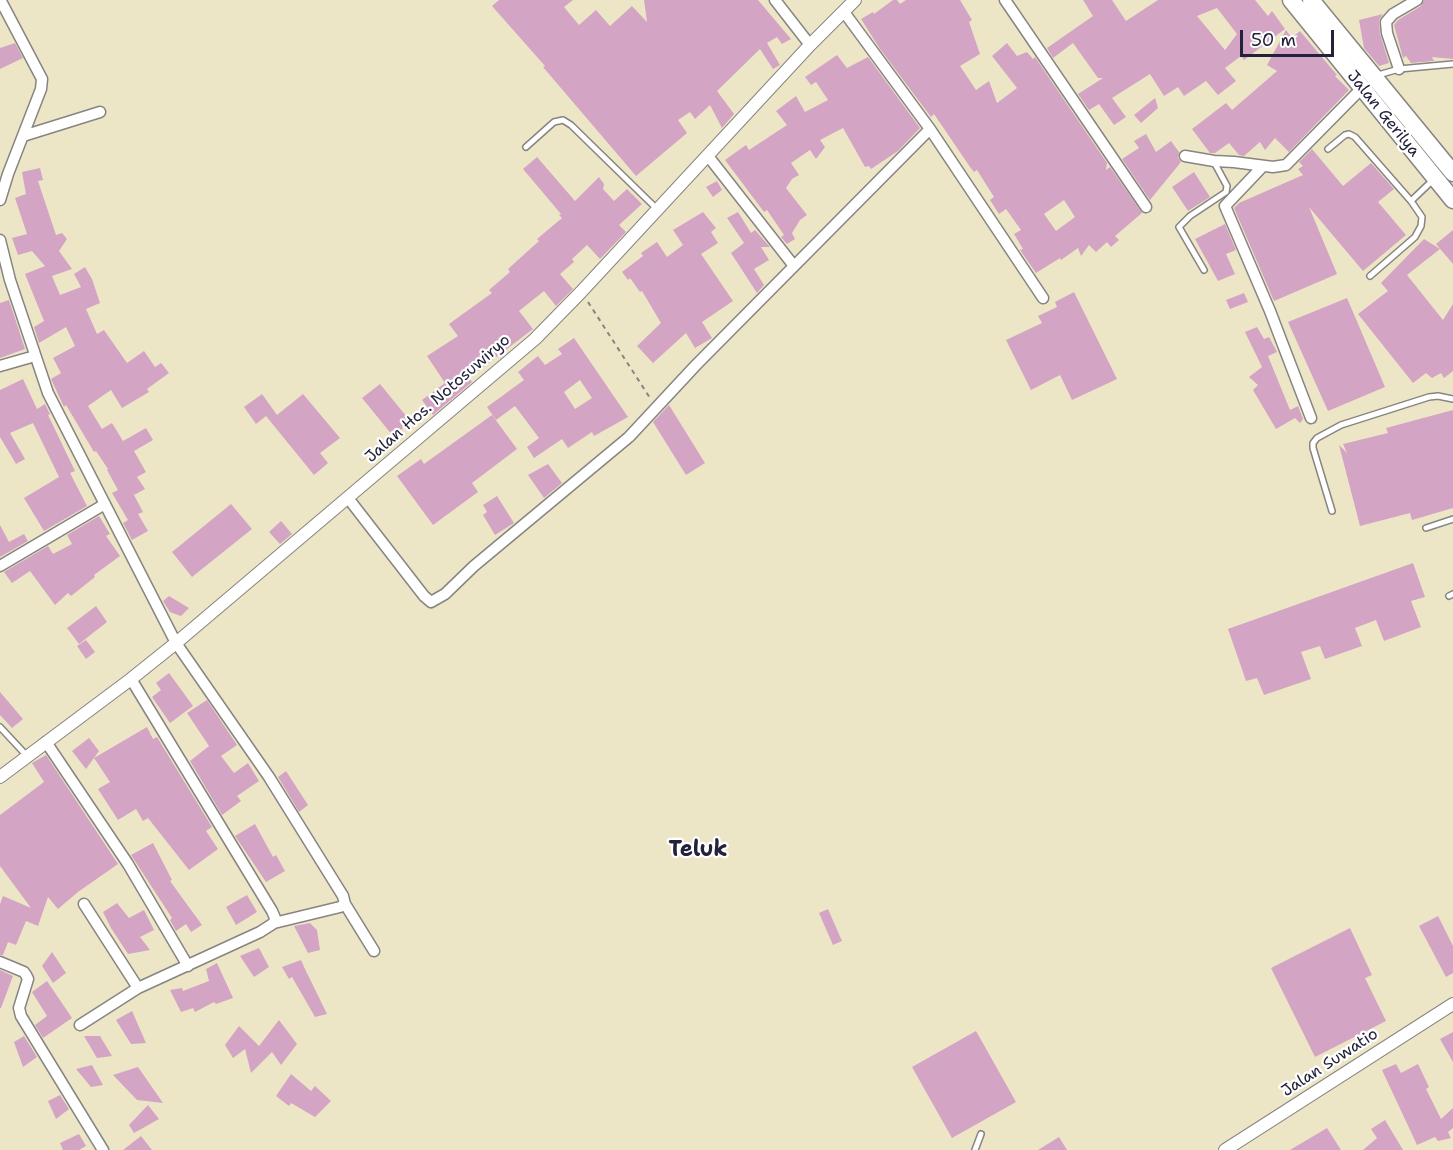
<!DOCTYPE html>
<html>
<head>
<meta charset="utf-8">
<style>
  body { margin:0 }
  #map { position:relative; width:1453px; height:1150px; overflow:hidden; background:#ece6c7; font-family:"Shantell Sans",sans-serif }
  canvas { display:block }
  .scale { position:absolute; left:1240px; top:30px; width:94px; height:27px; box-sizing:border-box; border:3px solid #22223b; border-top:0; padding-left:8px; font-size:18px; line-height:21px; white-space:nowrap; color:#22223b; -webkit-text-stroke:4px #fff; paint-order:stroke }
</style>
</head>
<body>
<div id="map">
<canvas width="1453" height="1150"></canvas>
<div class="scale">50 m</div>
</div>
<script>
const c = document.querySelector('canvas').getContext('2d');
c.lineJoin = 'round';
function fillPath(path, color) { c.fillStyle = color; c.fill(path, 'evenodd'); }
const poly = rows => new Path2D(rows.map(r => 'M' + r).join(''));
function stroke(path, color, width, dash) { c.strokeStyle = color; c.lineWidth = width; c.lineCap = dash ? 'butt' : 'round'; c.setLineDash(dash || []); c.stroke(path); }
function drawText(font, color, halo, rows, align = 'center') {
  c.font = font + ' "Shantell Sans",sans-serif'; c.lineWidth = 4.5; c.setLineDash([]); c.textBaseline = 'middle'; c.strokeStyle = halo; c.fillStyle = color; for (const [text, x, y, turn = 0] of rows) {
    c.save(); c.translate(x, y); c.rotate((+turn || 0) * Math.PI / 180); c.textAlign = isNaN(turn) ? turn : align; if (halo) c.strokeText(text, 0, 0); c.fillText(text, 0, 0); c.restore();
  }
}
fillPath(poly([
  [499,0,573,0,564,7,579,25,596,10,610,26,632,6,647,22,644,0,758,0,791,39,782,44,777,37,767,43,780,65,773,69,760,49,717,91,734,114,722,128,710,105,695,119,690,112,678,120,687,133,636,176,543,67,545,66,492,6],
  [893,0,897,0,900,4,906,0,960,0,972,20,969,22,980,54,960,66,976,90,989,81,997,103,1017,88,992,56,1007,43,1017,56,1027,52,1033,59,1035,57,1107,163,1106,170,1110,167,1142,213,1115,236,1119,240,1111,247,1107,242,1096,252,1089,245,1081,256,1078,248,1061,260,1060,258,1036,273,1020,250,1023,249,1014,234,1021,230,1006,209,999,214,990,200,994,197,977,170,974,172,970,167,934,114,931,117,880,49,861,19,873,12,874,14],
  [1064,200,1075,217,1056,231,1044,214],
  [1083,0,1112,0,1126,21,1158,0,1255,0,1268,16,1272,11,1285,29,1244,60,1241,56,1225,68,1236,81,1218,95,1206,81,1184,96,1178,87,1164,96,1150,74,1112,98,1126,117,1114,125,1099,104,1089,110,1078,94,1103,78,1098,78,1073,43,1053,58,1047,48,1093,16],
  [1217,8,1237,34,1225,50,1197,16],
  [1424,0,1453,0,1453,59,1432,57,1434,61,1411,63,1406,56,1403,58,1394,25,1398,20,1421,6],
  [1383,14,1379,20,1380,34,1389,63,1379,66,1364,48,1359,20],
  [1286,30,1292,38,1300,31,1337,75,1335,76,1349,90,1289,152,1275,138,1265,150,1260,142,1244,156,1239,155,1229,143,1215,153,1210,153,1192,129,1226,103,1232,110,1277,71,1267,65],
  [15,43,23,58,0,69,0,48],
  [837,55,847,68,868,57,920,128,898,151,871,169,869,166,865,167,843,128,820,140,825,147,816,159,810,150,791,163,799,175,792,179,786,188,807,215,800,220,792,233,795,239,787,244,781,237,784,235,767,210,764,212,725,160,746,145,749,150,787,125,776,111,796,96,805,112,828,100,816,82,811,85,805,77],
  [1155,98,1158,108,1141,123,1134,115],
  [1146,134,1156,152,1171,141,1179,152,1178,158,1181,162,1150,200,1122,159,1139,148,1134,141],
  [1312,149,1343,186,1371,163,1394,189,1378,202,1406,235,1363,271,1309,207,1337,274,1274,301,1234,208,1239,203,1303,175,1298,169,1303,166,1299,162],
  [537,157,575,201,599,177,604,184,603,189,614,201,627,189,642,204,619,225,626,232,600,259,587,245,572,259,574,262,560,274,573,289,556,306,544,291,519,311,533,329,469,378,472,382,433,415,422,400,445,383,427,356,458,336,449,324,492,293,489,290,510,272,508,269,539,241,537,239,562,218,559,215,561,214,523,169],
  [40,168,43,180,38,181,56,235,62,233,67,239,59,251,72,269,52,276,60,295,81,287,74,274,85,267,92,279,100,303,86,309,97,334,104,330,127,363,144,351,155,367,161,363,169,373,147,389,149,392,122,408,111,390,88,406,102,429,112,423,123,441,146,428,153,440,134,451,146,472,137,477,145,489,134,495,143,512,138,514,148,531,132,540,123,523,128,520,112,493,118,490,107,470,108,469,96,451,94,452,66,405,64,407,51,379,61,373,53,358,75,346,66,327,39,343,34,327,44,321,25,274,45,266,32,251,18,255,12,238,27,234,15,198,26,194,22,172],
  [1194,172,1210,197,1188,211,1172,187],
  [717,181,722,190,713,197,706,187],
  [703,212,716,228,711,232,718,243,701,254,733,301,702,322,712,338,695,348,686,333,653,363,637,346,661,323,642,291,640,292,630,278,628,280,622,272,643,256,641,253,657,242,667,257,683,245,673,230],
  [738,212,751,233,755,230,770,247,761,247,769,260,754,269,764,285,757,293,731,253,744,243,727,218],
  [1225,224,1236,250,1226,254,1235,274,1218,281,1195,239],
  [1453,230,1453,264,1436,244],
  [1424,239,1440,249,1407,275,1443,320,1453,304,1453,371,1444,378,1441,373,1432,378,1426,373,1413,383,1358,314,1388,291,1381,283],
  [1074,292,1117,379,1072,400,1060,375,1031,390,1006,340,1042,323,1038,316,1057,307,1055,302],
  [1244,293,1248,302,1230,309,1226,300],
  [1347,298,1385,387,1328,411,1288,322],
  [9,300,25,349,0,358,0,303],
  [1257,327,1264,339,1269,337,1277,352,1268,356,1290,410,1298,406,1303,419,1300,423,1295,418,1276,429,1253,390,1258,385,1249,377,1262,367,1245,332],
  [574,338,628,417,594,436,592,432,568,448,562,439,534,458,527,447,539,438,515,406,496,420,487,407,524,380,518,372,538,356,545,365,562,354,558,349],
  [580,380,592,398,575,409,564,392],
  [23,379,37,409,45,404,50,414,48,415,75,471,70,473,87,506,44,531,24,498,59,477,33,423,10,433,25,459,16,464,0,437,0,390],
  [380,384,411,422,393,436,362,398],
  [262,394,277,415,303,394,340,438,320,453,328,463,314,475,266,416,256,424,244,407],
  [669,405,705,463,686,475,653,422],
  [1453,410,1453,508,1412,520,1410,513,1360,526,1339,445,1347,453,1343,444,1388,433,1386,428],
  [492,415,517,449,472,483,478,492,433,525,397,476,421,459,424,464],
  [548,464,562,483,544,498,528,475],
  [497,496,514,523,495,535,483,515,487,512,483,505],
  [231,504,252,529,192,577,172,552],
  [99,516,110,534,106,536,120,556,94,575,95,577,71,596,68,593,55,605,30,571,12,583,4,572,48,546,53,554,72,544,67,535],
  [281,521,292,534,280,544,269,532],
  [0,525,9,542,24,534,28,541,0,557],
  [1413,563,1425,597,1411,601,1421,627,1384,641,1376,620,1355,628,1362,646,1325,659,1320,646,1301,652,1311,679,1264,695,1257,678,1246,681,1228,629],
  [169,596,189,608,181,616,170,612,163,601],
  [96,606,107,622,79,644,67,628],
  [86,640,95,652,86,659,77,646],
  [169,673,193,706,170,723,152,697,161,690,156,683],
  [0,692,23,719,12,728,0,715],
  [207,700,237,745,221,756,234,773,248,763,259,781,237,796,241,801,222,815,190,761,209,746,187,713],
  [147,727,153,739,157,737,212,827,206,831,218,849,189,870,148,818,143,821,136,809,118,820,98,789,110,782,94,758,86,769,72,751,89,738,99,751,94,758],
  [46,755,118,864,78,892,58,909,48,897,38,926,26,921,16,945,8,942,3,955,0,955,0,904,3,896,31,908,0,866,0,815,44,782,32,763],
  [286,771,308,805,299,812,278,777],
  [255,824,273,857,276,855,285,871,266,882,235,836],
  [153,843,172,880,170,881,202,925,191,932,186,924,176,931,170,920,172,918,131,855],
  [247,895,257,912,236,925,226,907],
  [117,903,129,918,144,910,154,930,140,937,150,950,128,954,111,928,103,912],
  [828,909,842,941,833,945,819,913],
  [1438,916,1453,946,1453,973,1446,977,1419,926],
  [310,923,317,930,320,950,308,953,294,926],
  [1350,928,1372,975,1365,978,1386,1021,1315,1057,1271,968],
  [259,948,269,967,254,977,240,956],
  [52,952,66,973,53,983,42,966],
  [301,960,305,969,327,1014,315,1017,292,977,289,979,282,967],
  [217,963,233,998,216,1004,214,1002,195,1012,193,1008,181,1012,170,990,182,988,183,991,209,981,206,969],
  [0,970,13,976,1,1008,0,1008],
  [47,981,72,1018,43,1038,35,1025,47,1016,32,992],
  [132,1011,146,1043,131,1044,116,1020],
  [279,1020,297,1044,281,1065,272,1052,251,1073,245,1049,233,1058,225,1045,239,1026,259,1046],
  [976,1031,1016,1102,952,1138,912,1067],
  [1453,1032,1453,1062,1440,1039],
  [24,1036,37,1057,23,1067,14,1042],
  [84,1036,100,1036,112,1056,97,1058],
  [1396,1064,1401,1073,1418,1064,1429,1087,1426,1089,1441,1119,1453,1108,1453,1128,1448,1132,1451,1138,1438,1141,1435,1137,1417,1145,1382,1070],
  [92,1065,103,1085,91,1087,76,1069],
  [138,1067,163,1103,137,1100,113,1075],
  [291,1074,311,1091,315,1086,331,1101,315,1117,291,1103,289,1106,276,1096],
  [60,1095,69,1109,56,1119,48,1101],
  [148,1105,159,1119,134,1133,129,1125],
  [1385,1120,1403,1150,1363,1150,1377,1138,1371,1129],
  [1327,1128,1341,1150,1290,1150],
  [79,1134,86,1146,79,1150,63,1150,60,1143],
  [141,1136,152,1150,123,1150],
  [1059,1137,1067,1150,1038,1150]
]), '#d4a4c4');
const service = poly([
  [1378,75,1399,69,1453,64],
  [526,147,554,122,563,120,571,125,657,209],
  [1328,149,1345,135,1349,134,1355,137,1411,201],
  [1204,270,1179,227,1190,216,1226,192,1227,186,1214,162],
  [1370,276,1415,237,1421,226,1422,217,1411,201,1434,179],
  [1332,511,1313,448,1313,443,1317,438,1341,425,1429,397,1438,396,1453,399],
  [1426,528,1453,519],
  [1449,596,1453,594],
  [0,727,27,756],
  [975,1150,981,1134]
]);
const minor = poly([
  [775,0,810,45],
  [1005,0,1146,207],
  [844,12,930,129,1043,298],
  [1399,69,1387,33,1386,22,1393,14,1417,0],
  [23,136,100,112],
  [708,156,794,266],
  [1185,156,1214,161,1234,162,1273,167,1286,165,1362,88],
  [1263,166,1225,206,1270,311,1311,418],
  [0,200,8,174,41,89,42,79,2,3],
  [0,240,10,280,48,393,176,643,269,777,343,896,345,904,340,907,274,923],
  [0,366,35,356],
  [348,498,424,596,431,602,445,594,474,566,629,437,696,365,930,129],
  [0,566,105,504],
  [46,742,128,864,188,966],
  [84,904,138,988],
  [345,904,374,951],
  [0,962,24,972,26,975,28,979,19,1008,21,1016,103,1150],
  [80,1025,138,988,260,932,274,923,275,918,272,911,131,679]
]);
const tertiary = poly([
  [0,777,131,679,176,643,535,339,581,292,810,45,855,0],
  [1225,1150,1453,1004]
]);
const trunk = poly([
  [1291,0,1453,200],
  [1311,0,1453,173]
]);
stroke(service, '#878481', 8);
stroke(minor, '#878481', 13);
stroke(tertiary, '#878481', 14);
stroke(trunk, '#878481', 19);
stroke(poly([
  [588,302,650,398]
]), '#878481', 2, [4.5, 4.5]);
stroke(service, '#fff', 5);
stroke(minor, '#fff', 10);
stroke(tertiary, '#fff', 12);
stroke(trunk, '#fff', 16);
drawText('16px', '#22223b', '#fff', [
  ["Jalan Gerilya",1383,114,51],
  ["Jalan Hos. Notosuwiryo",438,399,-41],
  ["Jalan Suwatio",1330,1063,-33]
]);
drawText('bold 22px', '#22223b', '#fff', [
  ["Teluk",698,850]
]);
</script>
</body>
</html>
